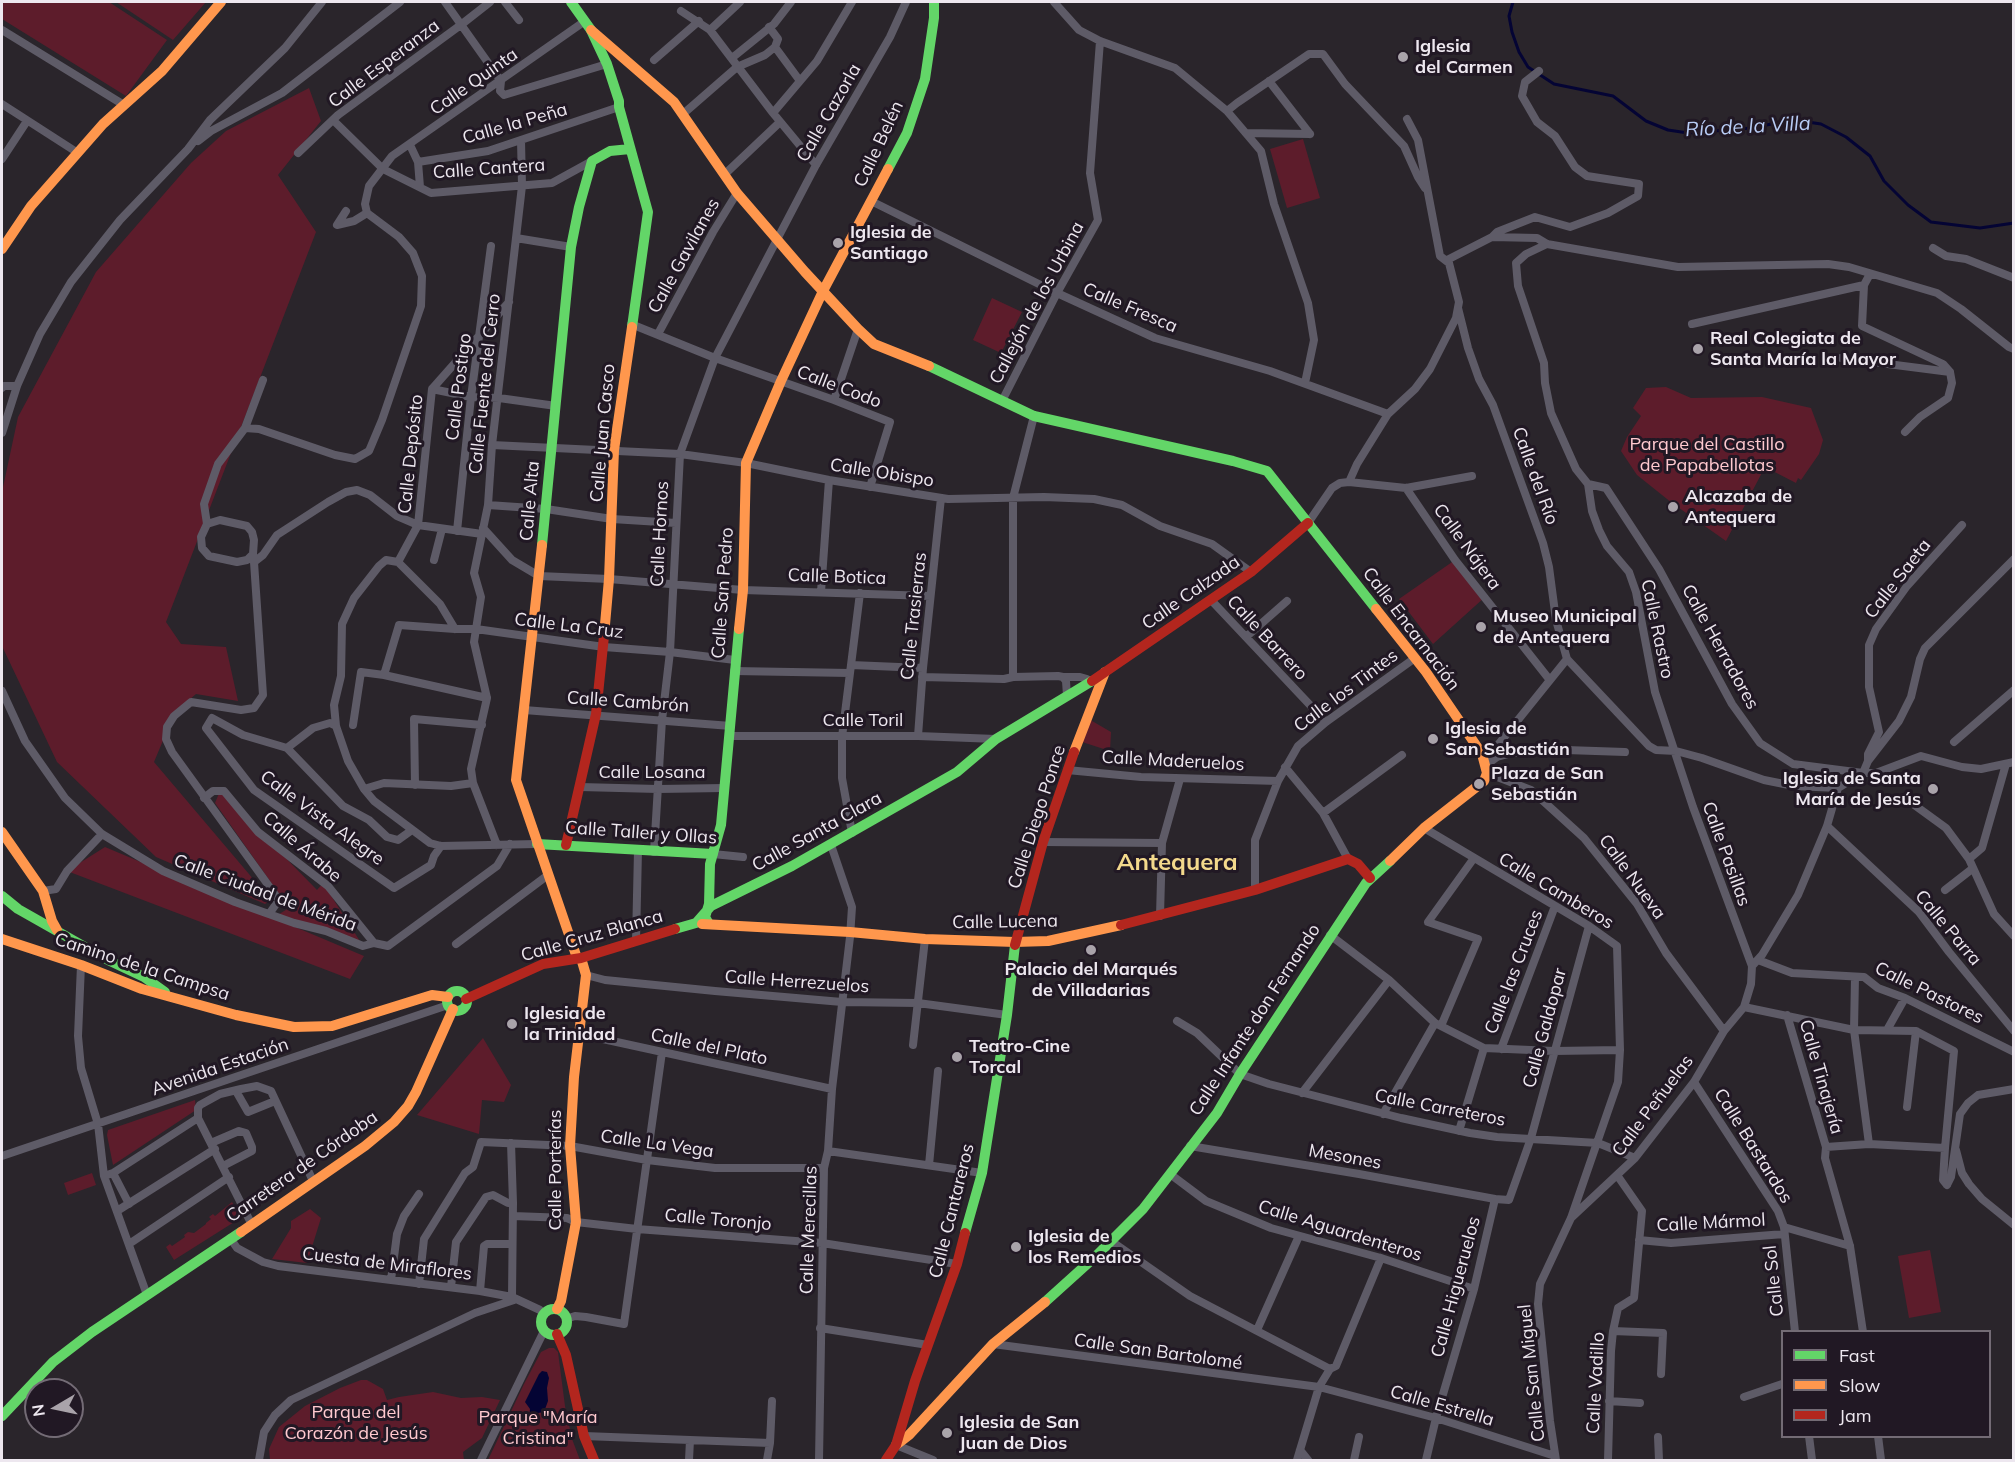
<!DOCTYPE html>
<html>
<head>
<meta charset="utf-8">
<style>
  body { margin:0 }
  #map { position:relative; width:2015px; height:1462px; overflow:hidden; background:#2a252b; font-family:Mulish,sans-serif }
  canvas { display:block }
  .frame { position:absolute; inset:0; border:3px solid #ede7ef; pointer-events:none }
  .legend { position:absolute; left:1781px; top:1330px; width:210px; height:108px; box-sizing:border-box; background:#211824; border:2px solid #736b75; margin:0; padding:8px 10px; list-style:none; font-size:18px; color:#ede7ef }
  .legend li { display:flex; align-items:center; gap:12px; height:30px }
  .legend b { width:30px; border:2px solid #736b75 }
  .north { position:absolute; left:24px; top:1378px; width:60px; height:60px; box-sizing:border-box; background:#211824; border:2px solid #736b75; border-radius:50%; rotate:261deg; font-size:16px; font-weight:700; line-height:24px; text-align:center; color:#ede7ef }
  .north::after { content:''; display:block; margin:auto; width:21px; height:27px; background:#a9a3aa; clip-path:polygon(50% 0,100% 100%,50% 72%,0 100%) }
</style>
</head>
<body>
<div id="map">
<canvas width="2015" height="1462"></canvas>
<div class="frame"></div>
<ul class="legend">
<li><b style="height:8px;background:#63d668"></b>Fast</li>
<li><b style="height:8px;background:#ff974d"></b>Slow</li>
<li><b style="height:8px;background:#b3261e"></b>Jam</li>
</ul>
<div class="north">N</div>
</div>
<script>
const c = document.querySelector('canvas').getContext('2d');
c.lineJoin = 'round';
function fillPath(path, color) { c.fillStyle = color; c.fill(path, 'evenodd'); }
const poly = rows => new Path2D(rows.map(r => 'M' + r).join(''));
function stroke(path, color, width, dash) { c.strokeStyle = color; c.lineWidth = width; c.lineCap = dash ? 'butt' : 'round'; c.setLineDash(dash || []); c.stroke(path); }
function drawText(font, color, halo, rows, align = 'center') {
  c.font = font + ' Mulish,sans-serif'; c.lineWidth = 6; c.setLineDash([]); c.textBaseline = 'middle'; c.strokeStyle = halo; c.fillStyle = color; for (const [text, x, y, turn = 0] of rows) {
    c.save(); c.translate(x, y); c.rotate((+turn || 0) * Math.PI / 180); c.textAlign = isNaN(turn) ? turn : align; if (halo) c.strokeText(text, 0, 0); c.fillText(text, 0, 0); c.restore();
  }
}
fillPath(poly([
  [2,2,109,2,167,40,126,96,2,19],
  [116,2,206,2,173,40],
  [309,88,321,121,278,175,316,232,166,622,181,644,226,647,238,701,196,694,175,712,154,762,271,900,265,904,156,857,57,762,2,646,2,492,18,417,96,272,191,163,226,131],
  [1303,139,1320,198,1287,208,1270,149],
  [992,298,1022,312,1001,353,973,340],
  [1666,387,1691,398,1762,397,1811,408,1823,440,1819,454,1801,480,1798,478,1796,483,1765,467,1726,541,1672,503,1637,475,1621,451,1627,437,1641,416,1633,408,1646,388],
  [1455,560,1485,597,1433,644,1399,599],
  [1087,718,1111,732,1110,751,1079,741],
  [220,791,317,890,323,883,363,946,276,916,289,908,215,803],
  [105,847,364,956,350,979,67,871],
  [483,1038,511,1085,504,1102,482,1100,479,1134,417,1115],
  [195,1100,196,1110,113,1165,107,1135,108,1130],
  [92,1173,96,1185,68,1195,64,1183],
  [232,1202,239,1213,239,1219,174,1260,166,1247,170,1244,172,1246,185,1237,184,1235,188,1232,194,1233,206,1224,206,1223,211,1219,209,1217,213,1214,215,1216],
  [310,1209,321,1218,307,1263,272,1259,291,1228,291,1221],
  [1930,1250,1941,1312,1909,1318,1898,1256],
  [549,1348,554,1348,558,1352,565,1406,572,1439,580,1460,488,1460,524,1384,541,1352],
  [361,1380,367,1380,383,1389,387,1400,399,1397,433,1392,461,1398,482,1397,500,1400,482,1438,463,1452,464,1460,270,1460,269,1449,279,1427,305,1406,340,1388]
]), '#5d1c2b');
fillPath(poly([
  [542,1371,547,1372,549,1378,547,1388,548,1401,544,1412,538,1413,531,1422,529,1418,530,1409,525,1402,539,1374]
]), '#040434');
stroke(poly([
  [1513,2,1509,16,1512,32,1519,52,1528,67,1554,84,1613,96,1646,121,1668,130,1688,133,1752,128,1776,123,1801,121,1821,124,1846,137,1870,156,1884,181,1908,205,1931,222,1980,228,2014,223]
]), '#040434', 3);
stroke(poly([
  [445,2,501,81],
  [505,2,519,20],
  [1054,2,1079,30,1100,41,1175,68,1227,111,1261,151,1274,204,1308,303,1314,340,1305,383],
  [681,11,710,30,773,113,816,165],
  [2,30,124,105],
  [710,30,740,2],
  [775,47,800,81],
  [732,58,774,24,791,2],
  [654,60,699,21],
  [501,81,500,91,504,95,607,64],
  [1269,81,1310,134],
  [2,104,78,153],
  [1227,111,1237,103,1309,54,1323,54,1345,84,1404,146,1418,177,1425,188],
  [773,113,817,61,852,2],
  [683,114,737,67,765,55,775,47,778,39,769,27],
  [333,120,383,169,431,193,552,183,592,161],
  [1246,133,1310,134],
  [198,141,211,131,282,93,400,2],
  [410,145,418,162,420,187],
  [298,153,338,115,462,24,490,2],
  [2,159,27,121],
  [418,162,488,151,619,107],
  [725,174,780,122],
  [871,201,1057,293,1155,338,1270,371,1388,414],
  [346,211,337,225,354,221,367,213],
  [1492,237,1497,232,1535,217,1570,227,1608,213,1638,196,1639,184,1587,176,1575,167,1555,136,1537,122,1522,96,1525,82,1539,71],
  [516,238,571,247],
  [1547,244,1526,254,1516,263,1518,286,1544,363,1545,383,1551,413,1576,469,1588,484],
  [1933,248,1946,256,1966,259,2014,278],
  [1447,260,1492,237,1537,238,1547,244,1678,267,1828,264,1849,267,1937,293,1961,309,2009,347,2014,349],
  [1870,274,1864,285,1862,326,1943,364,1950,372,1952,383,1948,398,1920,417,1905,432],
  [1458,308,1468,348,1479,379,1493,405,1543,543,1549,567,1556,620,1567,659,1649,746,1656,750,1676,751,1702,758,1764,780,1794,786,1838,788],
  [631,324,715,358,834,400,890,422,870,487],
  [1692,324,1864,285],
  [658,334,713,232,737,193],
  [1841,358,1950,372],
  [263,380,245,428,259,429,335,455,355,459,369,451,382,420,421,306,422,276,413,253,399,237,367,213,365,204,369,186,392,156,585,21],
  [2,388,4,386,17,386],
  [432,389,471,397,499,398,556,406],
  [834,400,858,329],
  [1002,401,1057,293,1098,220,1090,173,1100,41],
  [2,433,17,386,40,334,71,282,120,220,188,149,210,120,285,48,322,2],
  [492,445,680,454,746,463,829,480,948,499,1044,497,1094,499,1122,505,1160,526,1212,544,1251,572],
  [1349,482,1357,464,1388,414,1415,389,1430,369,1456,318,1459,302,1449,263,1440,256,1418,140,1407,119],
  [1588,484,1606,488,1659,569,1732,704,1760,743,1793,764,1863,773,1876,773,1921,756,1962,767,1981,769,2014,762],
  [1588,484,1592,511,1599,530,1607,546,1629,572,1636,592,1655,692,1693,807,1752,966],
  [1406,488,1455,560,1549,679],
  [488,505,546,509,612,519,676,523],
  [1308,523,1332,488,1340,483,1349,482,1406,488,1472,476],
  [207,524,220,520,247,526,252,532,254,540,253,554,247,560,237,562,209,556,202,548,201,537,207,524,204,504,218,464,245,428],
  [483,528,512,560,539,576,609,579,743,590,930,596],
  [457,531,471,397,491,246],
  [250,557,254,562,263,695,254,708,241,710,191,702,174,716,167,727,166,739,172,752,279,900,269,914],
  [434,560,442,529],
  [254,562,263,555,277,535,328,502,346,492,357,490,370,495,397,516,418,525,482,534],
  [398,562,386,560,379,566,354,598,342,624,341,676,334,705,336,726,348,761,364,789,374,801,430,843,441,846,537,844],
  [398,562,418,525,432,389,509,302],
  [398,562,440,604,455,629],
  [821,592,829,480],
  [1211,600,1326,722],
  [1246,637,1287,601],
  [851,665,923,668],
  [734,671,850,673],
  [384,675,399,625,455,629,476,629,604,647,670,652,735,660],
  [922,677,1004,679,1013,677,1058,676,1063,677,1066,681,1067,696],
  [1013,677,1013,498,1034,416],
  [1063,677,1080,677,1087,679,1089,683],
  [2,691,25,741,65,798,102,834,163,871,235,902,294,923,326,931,363,946,374,943,388,946,497,866,510,844],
  [524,710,731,726],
  [353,725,361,672,384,675,487,698],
  [730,736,918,736,996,739],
  [918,736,923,668,941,498],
  [1954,742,2014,690],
  [287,748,243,735,212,718,206,728,254,790,394,888,431,865,434,856,441,846],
  [287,748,343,806,369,820,387,837,398,840,412,830],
  [287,748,313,728,330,723,336,726],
  [1485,761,1567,659],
  [1868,761,1868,754,1879,732,1869,687,1869,645,1876,629,1907,586,1962,525],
  [1486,765,1497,757,1512,753,1566,750,1625,752],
  [1285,767,1323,813,1348,859],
  [1067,770,1141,777,1278,781],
  [1487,773,1531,790,1584,838,1637,904,1666,953,1724,1031],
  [1863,773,1868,761,1899,721,1911,697,1920,659,1925,648,2014,559],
  [415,785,414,719,482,725],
  [580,787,658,789,724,788],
  [1838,788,1862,773],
  [364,789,384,783,451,786,473,783],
  [204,798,213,791,224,791,258,832,328,886,374,943],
  [1913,804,1946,828,1969,859,1994,914,2014,936],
  [1323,813,1402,755],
  [1827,826,1919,912,1949,952,2014,1031],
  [1424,828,1589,926,1617,946,1620,1050,1618,1082,1571,1218,1540,1284,1538,1304,1550,1421,1556,1460],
  [852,833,842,778,842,737,860,593],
  [1043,842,1162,843],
  [497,845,473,783,471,769,487,698,474,642,481,597,474,573,488,505,492,445,522,186,521,140],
  [654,852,662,720,670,652,680,454,715,358,816,165,890,37,906,2],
  [713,854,743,857],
  [1969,859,1982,848,2006,764],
  [1255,890,1255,840,1278,781,1298,746,1326,722,1415,658],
  [1945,890,1972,869],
  [43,891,56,889,67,871,102,834],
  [1160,916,1162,843,1180,779],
  [1330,935,1389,980,1435,1023,1484,1048,1554,1051,1620,1050],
  [636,941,638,850],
  [456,944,548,875],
  [1758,960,1792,973,1864,977,1878,988,1905,998,2014,1052],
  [81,965,78,1036,81,1068,98,1124,104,1176,147,1295],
  [586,975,605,980,715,991,842,1002,918,1003,1007,1015],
  [1855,977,1854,1030,1869,1144],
  [1744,1007,1854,1030,1916,1031,1954,1051,1945,1148,1869,1144,1826,1147],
  [1787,1015,1826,1147,1825,1158,1850,1246,1863,1332],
  [1177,1021,1197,1033,1240,1074,1269,1084,1401,1118,1470,1133,1497,1137,1598,1143,1635,1158],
  [1441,1026,1478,939,1428,922,1474,858],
  [1887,1030,1905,998],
  [580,1034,832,1089],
  [913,1045,925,939],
  [1501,1049,1555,906],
  [1694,1082,1778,1211,1784,1227,1795,1332],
  [236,1091,248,1112,275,1101],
  [1302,1093,1389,980],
  [1907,1107,1916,1031],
  [1383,1114,1435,1023],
  [1459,1131,1484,1048],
  [211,1143,239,1131,246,1133,252,1147,252,1151,223,1166],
  [511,1143,513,1203,512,1297],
  [1190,1146,1359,1174,1495,1199],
  [1945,1148,1943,1180,1947,1185],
  [1956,1150,1962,1173,1969,1184,1982,1199,2014,1225],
  [828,1151,982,1173],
  [2,1156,448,1005],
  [929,1165,938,1071],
  [113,1173,129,1204],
  [1170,1174,1206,1201,1271,1228,1381,1258,1474,1289],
  [104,1176,113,1173,198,1118],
  [1947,1185,1951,1177,1960,1114,1968,1103,1978,1095,2014,1089],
  [117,1211,215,1149],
  [513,1216,567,1218,576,1222,637,1229,822,1243,957,1264],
  [1572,1217,1635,1158,1694,1082,1724,1031,1744,1007,1751,984,1752,966,1762,955,1798,895,1827,826,1838,788],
  [251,1223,198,1118,198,1108,200,1105,220,1094,241,1089,257,1086,271,1091,313,1181],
  [1784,1227,1850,1246],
  [230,1238,237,1248,263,1262,278,1266,480,1291,512,1297,540,1310,543,1315],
  [1639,1240,1671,1243,1784,1234],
  [1111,1241,1190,1296,1330,1369],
  [129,1244,229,1177],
  [391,1280,397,1234,404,1216,419,1194],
  [419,1284,424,1239,465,1173,473,1167,481,1142,570,1146,647,1160,715,1168,824,1168],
  [451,1287,456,1242,486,1197,493,1195,508,1203,513,1203],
  [480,1291,484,1246,487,1244,512,1244],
  [566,1319,575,1316,586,1317,624,1324,662,1052],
  [820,1328,928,1345],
  [1257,1330,1299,1236],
  [1613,1331,1663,1333,1661,1374],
  [993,1344,1319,1387,1436,1418,1555,1456],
  [1744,1397,1782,1384],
  [1609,1401,1640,1403],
  [584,1436,770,1443],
  [1809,1436,1812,1460],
  [1878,1436,1881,1460],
  [1658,1437,1659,1460],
  [896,1445,933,1460],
  [1300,1450,1308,1460],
  [259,1460,264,1432,275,1415,291,1400,475,1313,514,1300],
  [481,1460,544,1331],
  [689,1460,690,1440],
  [767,1460,770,1443,772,1401],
  [819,1460,824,1168,828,1151,832,1089,850,937,852,907,831,845],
  [1297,1460,1319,1387,1330,1369,1336,1366,1381,1258],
  [1354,1460,1359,1437],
  [1426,1460,1436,1418,1474,1289,1495,1199,1509,1200,1531,1138,1589,926],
  [1608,1460,1611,1351,1613,1331,1618,1308,1634,1298,1642,1211,1617,1175]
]), '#5e5b67', 8);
stroke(poly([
  [571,2,591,30,607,64,619,101,619,107,648,212,632,327],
  [888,169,907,133,925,79,934,18,934,2],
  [929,366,1034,416,1233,461,1267,471,1376,609],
  [542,545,571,247,579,207,592,161,610,151,630,149],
  [537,844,713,854],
  [2,896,18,909,108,960,144,977,165,992],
  [709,924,705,917,709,904,710,864,721,825,739,629],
  [675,929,696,923,711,906,792,866,957,772,996,739,1092,681],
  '447 1001a10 10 0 1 1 20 0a10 10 0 1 1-20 0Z',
  [965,1233,982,1173,1007,1015,1015,945],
  [1045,1302,1096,1256,1143,1209,1217,1113,1240,1074,1366,883,1390,861],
  '541 1322a13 13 0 1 1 26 0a13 13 0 1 1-26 0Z',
  [2,1416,53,1362,92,1332,241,1232]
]), '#63d668', 10);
stroke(poly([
  [591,30,674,102,737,193,805,272,858,329,874,344,929,366],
  [2,249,31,206,103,124,162,71,221,2],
  [542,545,516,780,577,958],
  [1376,609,1426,672,1482,754,1487,773,1484,781,1424,828,1390,861],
  [739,629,743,590,746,463,781,381,823,291,888,169],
  [604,636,609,579,614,450,632,327],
  [1074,752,1105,672],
  [2,832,43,891,52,921,57,930],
  [702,924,850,932,925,939,1015,942,1048,941,1121,925],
  [2,939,81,965,142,989,236,1015,294,1027,332,1026,432,995,448,997],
  [241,1232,365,1146,394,1122,408,1106,416,1092,453,1009],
  [557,1309,561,1301,576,1222,570,1146,574,1077,586,975,581,958],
  [896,1445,909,1435,993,1344,1045,1302]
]), '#ff974d', 10);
stroke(poly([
  [1092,681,1251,572,1308,523],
  [566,845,596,714,604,636],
  [1121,925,1255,890,1348,859,1358,864,1370,878],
  [1015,945,1043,842,1074,752],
  [466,999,543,964,581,958,675,929],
  [557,1334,566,1355,584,1436,594,1460],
  [886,1460,896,1445,915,1381,957,1264,965,1233]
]), '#b3261e', 10);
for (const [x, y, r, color] of [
  [1403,57,6,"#a9a3aa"],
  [838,243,6,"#a9a3aa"],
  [1698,349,6,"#a9a3aa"],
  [1673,507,6,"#a9a3aa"],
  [1481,627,6,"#a9a3aa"],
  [1433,739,6,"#a9a3aa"],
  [1479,784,6,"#a9a3aa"],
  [1933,789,6,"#a9a3aa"],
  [1091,950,6,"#a9a3aa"],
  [512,1024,6,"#a9a3aa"],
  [957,1057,6,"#a9a3aa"],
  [1016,1247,6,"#a9a3aa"],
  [947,1433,6,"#a9a3aa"]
]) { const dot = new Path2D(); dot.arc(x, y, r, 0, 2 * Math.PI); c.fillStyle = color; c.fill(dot); stroke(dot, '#211824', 2); }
drawText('bold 18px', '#ede7ef', '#211824', [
  ["Iglesia",1415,47],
  ["del Carmen",1415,68],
  ["Iglesia de",850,233],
  ["Santiago",850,254],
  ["Real Colegiata de",1710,339],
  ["Santa María la Mayor",1710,360],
  ["Alcazaba de",1685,497],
  ["Antequera",1685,518],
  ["Museo Municipal",1493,617],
  ["de Antequera",1493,638],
  ["Iglesia de",1445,729],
  ["San Sebastián",1445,750],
  ["Plaza de San",1491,774],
  ["Sebastián",1491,795],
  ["Iglesia de Santa",1921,779,"right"],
  ["María de Jesús",1921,800,"right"],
  ["Palacio del Marqués",1091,970,"center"],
  ["de Villadarias",1091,991,"center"],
  ["Iglesia de",524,1014],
  ["la Trinidad",524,1035],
  ["Teatro-Cine",969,1047],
  ["Torcal",969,1068],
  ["Iglesia de",1028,1237],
  ["los Remedios",1028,1258],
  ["Iglesia de San",959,1423],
  ["Juan de Dios",959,1444]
], 'left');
drawText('18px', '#ede7ef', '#211824', [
  ["Calle Esperanza",384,64,-37],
  ["Calle Quinta",474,82,-35],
  ["Calle Cazorla",829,113,-60],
  ["Calle la Peña",515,124,-16],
  ["Calle Belén",879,144,-65],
  ["Calle Cantera",489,169,-4],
  ["Calle Gavilanes",684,256,-61],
  ["Callejón de los Urbina",1037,303,-62],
  ["Calle Fresca",1130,308,23],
  ["Calle Fuente del Cerro",485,384,-84],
  ["Calle Postigo",459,387,-83],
  ["Calle Codo",839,387,21],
  ["Calle Juan Casco",603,433,-85],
  ["Calle Depósito",411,454,-84],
  ["Calle Obispo",882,473,9],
  ["Calle del Río",1535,476,70],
  ["Calle Alta",530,501,-85],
  ["Calle Hornos",660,534,-87],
  ["Calle Nájera",1467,547,54],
  ["Calle Botica",837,577,2],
  ["Calle Saeta",1898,579,-52],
  ["Calle San Pedro",723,593,-86],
  ["Calle Calzada",1191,593,-35],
  ["Calle Trasierras",914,616,-84],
  ["Calle La Cruz",569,626,7],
  ["Calle Encarnación",1411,629,53],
  ["Calle Rastro",1657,629,78],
  ["Calle Barrero",1267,638,47],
  ["Calle Herradores",1720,647,61],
  ["Calle los Tintes",1346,691,-37],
  ["Calle Cambrón",628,702,4],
  ["Calle Toril",863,721],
  ["Calle Maderuelos",1173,761,3],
  ["Calle Losana",652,773],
  ["Calle Diego Ponce",1037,817,-72],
  ["Calle Vista Alegre",322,818,36],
  ["Calle Santa Clara",817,832,-29],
  ["Calle Taller y Ollas",641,833,4],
  ["Calle Árabe",302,847,41],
  ["Calle Pasillas",1726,854,70],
  ["Calle Nueva",1632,877,54],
  ["Calle Camberos",1556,891,31],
  ["Calle Ciudad de Mérida",265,893,20],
  ["Calle Lucena",1005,922,-1],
  ["Calle Parra",1948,928,50],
  ["Calle Cruz Blanca",592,936,-16],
  ["Camino de la Campsa",142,967,18],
  ["Calle las Cruces",1514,972,-69],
  ["Calle Herrezuelos",797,982,4],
  ["Calle Pastores",1929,993,26],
  ["Calle Infante don Fernando",1255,1020,-57],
  ["Calle Galdopar",1545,1028,-75],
  ["Calle del Plato",709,1047,12],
  ["Avenida Estación",220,1067,-19],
  ["Calle Tinajería",1821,1077,74],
  ["Calle Peñuelas",1653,1106,-53],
  ["Calle Carreteros",1440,1108,11],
  ["Calle La Vega",657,1144,8],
  ["Calle Bastardos",1753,1146,58],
  ["Mesones",1345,1157,10],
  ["Carretera de Córdoba",302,1167,-35],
  ["Calle Porterías",556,1170,-90],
  ["Calle Cantareros",952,1211,-76],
  ["Calle Toronjo",718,1220,5],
  ["Calle Mármol",1711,1223,-3],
  ["Calle Merecillas",809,1230,-88],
  ["Calle Aguardenteros",1340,1231,17],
  ["Cuesta de Miraflores",387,1264,7],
  ["Calle Sol",1774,1281,-96],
  ["Calle Higueruelos",1456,1287,-75],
  ["Calle San Bartolomé",1158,1352,8],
  ["Calle San Miguel",1532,1373,-96],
  ["Calle Vadillo",1596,1383,-87],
  ["Calle Estrella",1442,1406,16]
]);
drawText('18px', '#ffc9cf', '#211824', [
  ["Parque del Castillo",1707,445],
  ["de Papabellotas",1707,466],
  ["Parque del",356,1413],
  ["Corazón de Jesús",356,1434],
  ["Parque \"María",538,1418],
  ["Cristina\"",538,1439]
]);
drawText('italic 20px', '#b8ccf5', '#211824', [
  ["Río de la Villa",1748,127,-3]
]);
drawText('bold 24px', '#f3d98c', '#211824', [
  ["Antequera",1177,863]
]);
</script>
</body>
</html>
